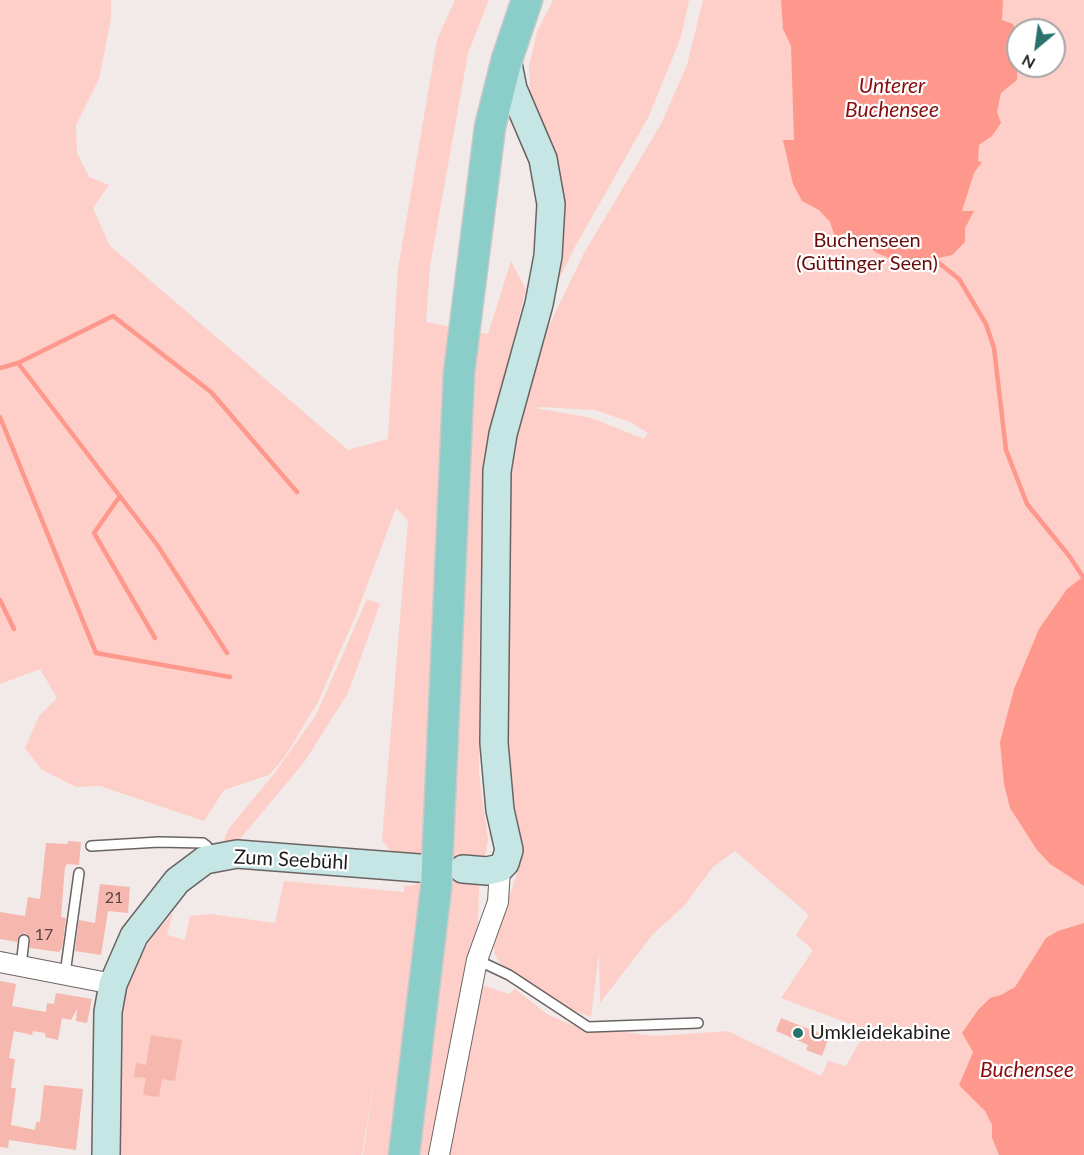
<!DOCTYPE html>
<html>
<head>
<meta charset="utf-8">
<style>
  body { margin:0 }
  #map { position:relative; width:1084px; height:1155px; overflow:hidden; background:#f2eae8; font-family:Lato,sans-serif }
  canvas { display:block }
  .north { position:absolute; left:1006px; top:18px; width:60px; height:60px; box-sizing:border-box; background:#fff; border:2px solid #a6a5a5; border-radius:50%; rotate:209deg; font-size:16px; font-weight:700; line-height:24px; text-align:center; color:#201d1d }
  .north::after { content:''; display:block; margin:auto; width:21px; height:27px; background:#29726d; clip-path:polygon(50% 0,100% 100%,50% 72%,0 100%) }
</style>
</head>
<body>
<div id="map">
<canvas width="1084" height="1155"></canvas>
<div class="north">N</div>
</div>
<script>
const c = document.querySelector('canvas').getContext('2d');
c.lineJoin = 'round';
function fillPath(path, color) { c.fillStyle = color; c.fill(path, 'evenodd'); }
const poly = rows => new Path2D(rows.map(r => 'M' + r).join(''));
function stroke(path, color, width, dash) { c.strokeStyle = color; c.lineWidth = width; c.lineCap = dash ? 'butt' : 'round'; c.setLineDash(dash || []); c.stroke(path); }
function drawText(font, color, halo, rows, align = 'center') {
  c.font = font + ' Lato,sans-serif'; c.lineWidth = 4.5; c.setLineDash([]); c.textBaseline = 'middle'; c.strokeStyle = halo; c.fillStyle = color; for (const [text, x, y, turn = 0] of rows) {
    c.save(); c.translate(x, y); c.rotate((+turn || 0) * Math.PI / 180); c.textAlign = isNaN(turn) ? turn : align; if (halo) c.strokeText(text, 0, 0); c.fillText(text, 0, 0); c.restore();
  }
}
fillPath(poly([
  [0,0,111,0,111,19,99,79,76,125,77,153,89,177,109,185,93,208,110,246,348,450,388,439,398,269,437,40,455,0,489,0,468,53,430,266,426,322,488,334,511,261,526,290,488,437,480,588,479,773,488,840,479,888,477,960,473,982,509,994,515,989,547,1014,572,1025,655,1036,728,1031,821,1076,828,1061,846,1066,866,1030,781,998,813,950,796,935,809,915,735,851,713,867,684,906,653,934,600,1003,599,953,591,1017,567,1008,500,963,495,954,493,943,517,874,517,829,510,783,502,758,504,488,523,408,525,408,528,399,520,398,537,351,584,253,661,124,687,65,703,0,1084,0,1084,930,1022,977,1015,987,963,1034,973,1052,960,1085,985,1111,992,1125,992,1138,999,1155,363,1155,378,1057,362,1155,119,1155,118,1047,127,986,135,965,153,936,173,913,167,935,185,940,190,916,210,914,275,923,284,881,404,892,404,886,417,885,382,840,408,520,396,508,356,615,318,702,284,758,269,775,224,790,204,821,100,786,76,787,41,769,25,748,39,716,57,698,40,669,0,684],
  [1018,30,1054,30,1054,66,1018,66],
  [542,407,595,410,630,422,648,433,644,439,592,418,535,408],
  [553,0,689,0,681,37,649,116,575,247,552,293,563,209,560,166,530,91,529,66,537,32],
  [367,599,380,604,348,693,305,761,236,844,222,844,229,828,274,774,316,715]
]), '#fdcfc8');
fillPath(poly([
  [781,0,1003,0,1002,20,1013,24,1016,32,1009,40,1010,51,1018,48,1017,80,1001,93,997,112,1001,123,992,136,979,145,978,161,982,162,974,173,962,211,974,211,965,228,965,242,952,255,934,259,921,268,910,270,895,254,889,258,877,253,856,237,845,233,835,237,830,222,819,210,802,201,793,184,783,140,794,140,791,46,783,29],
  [1084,576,1084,886,1050,864,1037,850,1010,808,1004,784,1000,742,1014,689,1039,629,1067,589],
  [1084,923,1084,1155,999,1155,992,1138,992,1125,985,1111,959,1085,973,1052,962,1033,978,1010,990,998,1001,995,1015,987,1046,938,1058,931]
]), '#fe988c');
stroke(poly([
  [934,259,959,279,986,324,994,348,1006,450,1027,504,1070,557,1083,577],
  [18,363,158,546,227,653],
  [0,368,18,363,113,316,211,392,297,492],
  [0,417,96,653,230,677],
  [120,496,94,533,155,638],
  [0,600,14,629]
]), '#fe988c', 4.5);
fillPath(poly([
  [68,841,81,842,79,865,67,864,65,867,61,917,66,918,62,948,59,952,30,948,30,938,25,933,19,936,17,942,0,939,0,912,25,916,28,897,40,899,46,843,67,844],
  [100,884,130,887,128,913,108,911,101,955,75,951,79,920,95,923],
  [0,981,16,984,12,1006,46,1012,47,1003,54,1004,56,993,92,999,87,1023,76,1021,77,1009,71,1020,62,1018,58,1040,45,1037,45,1033,33,1031,32,1035,14,1031,9,1058,15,1059,11,1088,16,1088,11,1125,35,1130,36,1122,40,1122,44,1085,83,1089,76,1150,9,1140,8,1148,0,1147],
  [781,1018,829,1037,822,1056,806,1050,808,1045,776,1031],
  [151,1035,182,1040,175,1081,162,1079,159,1097,143,1095,146,1078,134,1077,136,1063,146,1065]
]), '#f6b7ae');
const lane = poly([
  [91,846,159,842,203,843,207,846,205,858],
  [477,960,509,975,588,1027,698,1023],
  [21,966,24,940],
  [65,974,79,873]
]);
const street = poly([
  [0,962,113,984],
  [439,1155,477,960,498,902,500,868]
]);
const secondary = poly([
  [463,869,487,871,500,868,505,863,509,850,500,810,494,743,497,471,503,434,539,304,548,256,551,204,543,159,513,89,507,59],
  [106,1155,108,1012,113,984,134,936,177,881,205,860,237,854,419,868]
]);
const primary = poly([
  [404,1155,436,888,459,373,490,127,507,59,527,0]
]);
stroke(lane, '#6a6362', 12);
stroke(street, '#6a6362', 22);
stroke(secondary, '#6a6362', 30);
stroke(primary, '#c9c9c9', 33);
stroke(lane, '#fff', 9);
stroke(street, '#fff', 20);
stroke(secondary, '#c5e6e4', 27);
stroke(primary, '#8bcec9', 30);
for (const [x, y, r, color] of [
  [798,1033,6,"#29726d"]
]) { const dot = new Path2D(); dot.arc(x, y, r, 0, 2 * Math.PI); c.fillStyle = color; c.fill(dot); stroke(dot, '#fff', 2); }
drawText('16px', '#564441', null, [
  ["21",114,898],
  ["17",44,935]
]);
drawText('20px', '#670c0b', '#fff', [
  ["Buchenseen",867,241],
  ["(Güttinger Seen)",867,264]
]);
drawText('20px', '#201d1d', '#fff', [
  ["Zum Seebühl",291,860,3]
]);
drawText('20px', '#201d1d', '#fff', [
  ["Umkleidekabine",810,1033]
], 'left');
drawText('italic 21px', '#870d0e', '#fff', [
  ["Unterer",892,86],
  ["Buchensee",892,110],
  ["Buchensee",1027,1070]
]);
</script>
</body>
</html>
